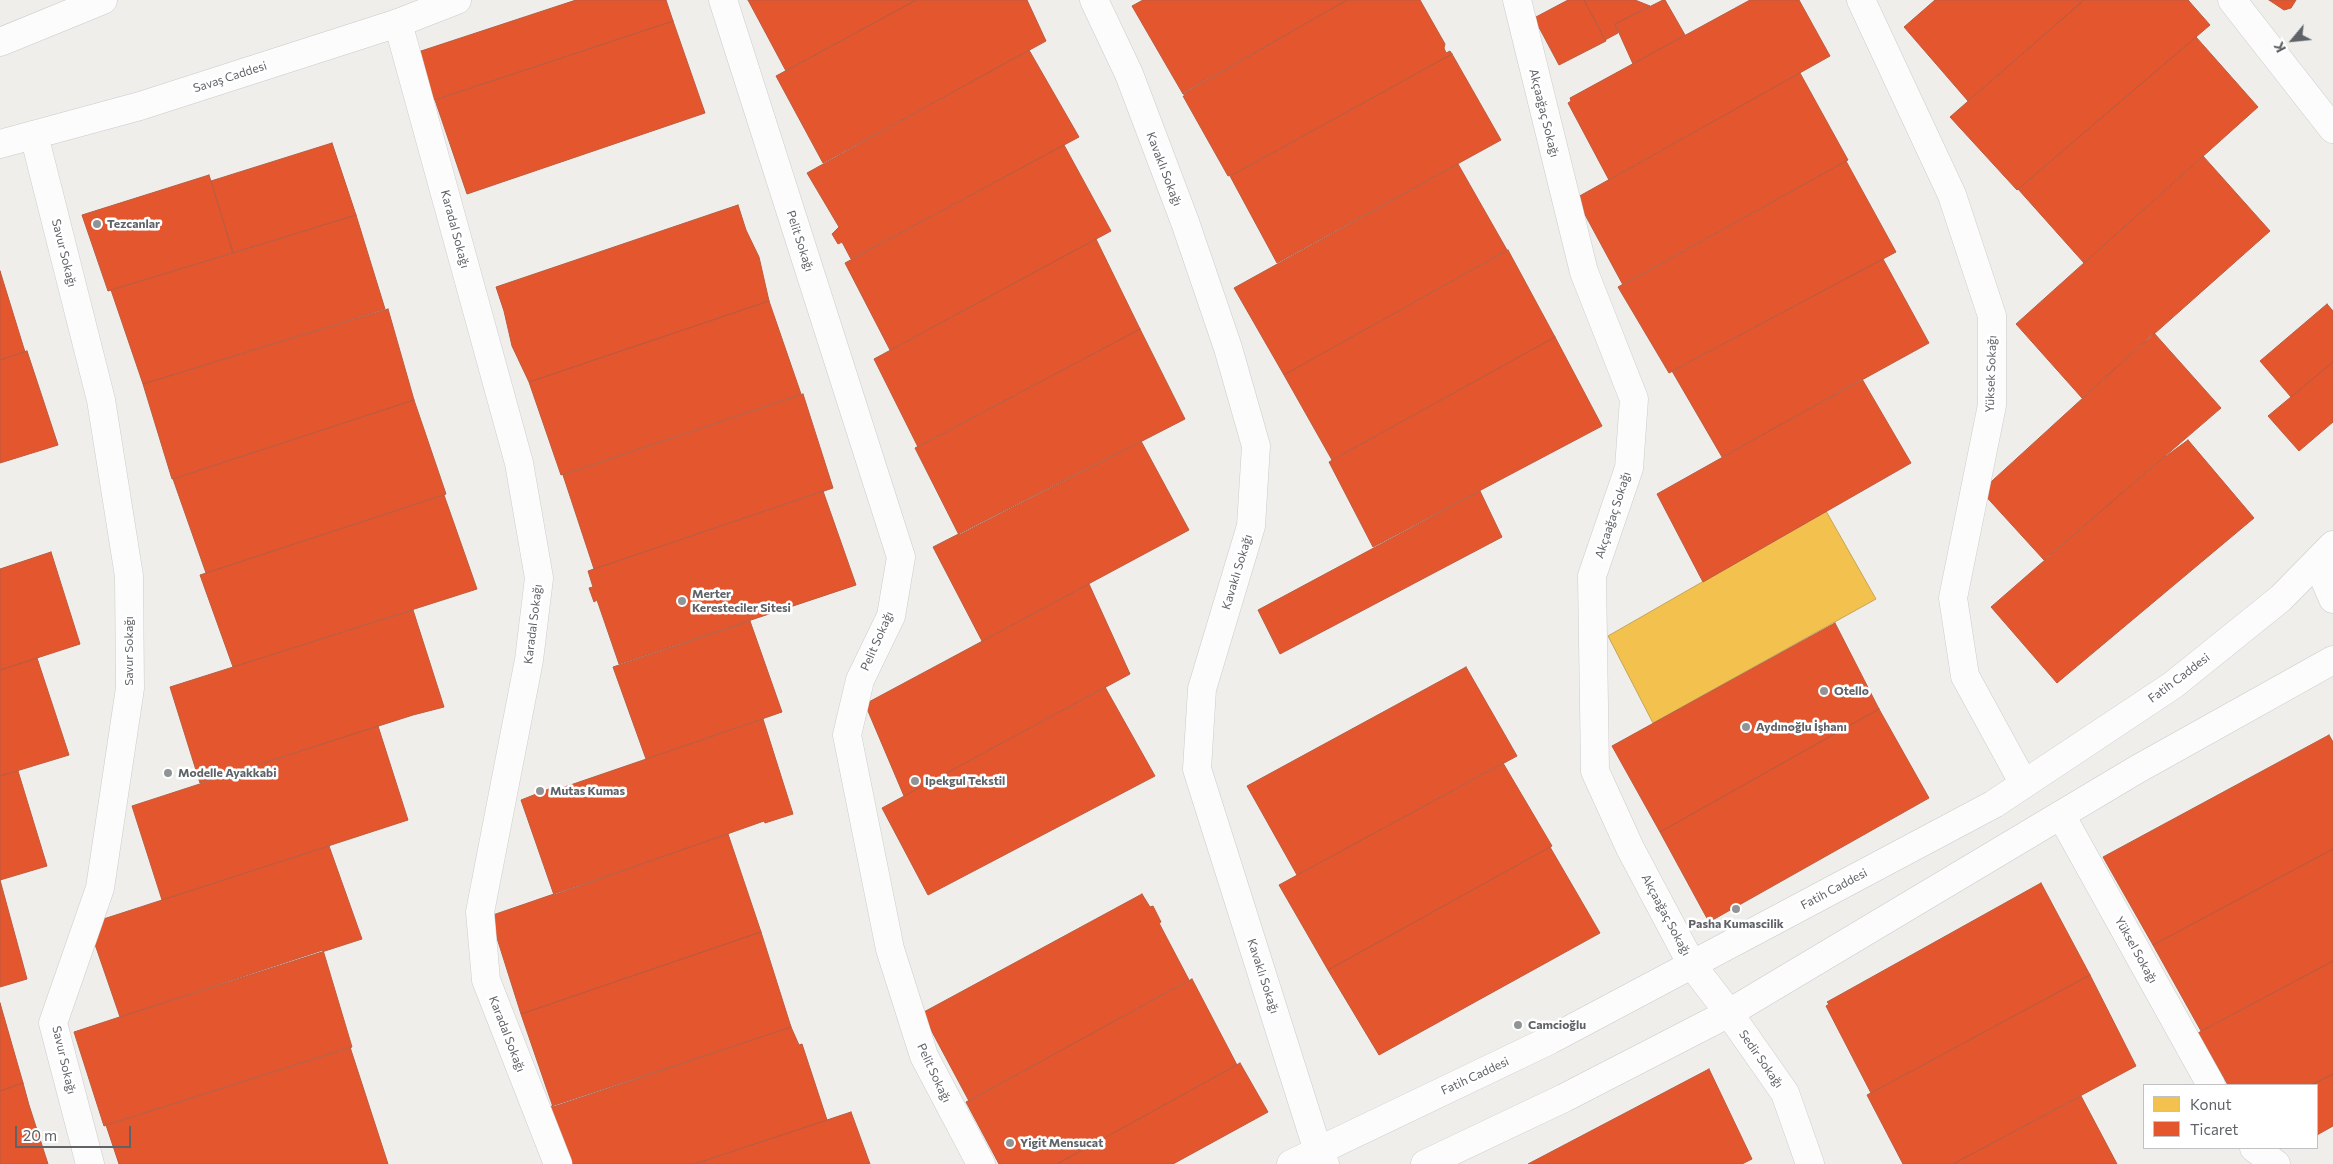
<!DOCTYPE html>
<html>
<head>
<meta charset="utf-8">
<style>
  body { margin:0 }
  #map { position:relative; width:2333px; height:1164px; overflow:hidden; background:#efeeea; font-family:Commissioner,sans-serif }
  canvas { display:block }
  .legend { position:absolute; left:2143px; top:1084px; width:175px; height:65px; box-sizing:border-box; background:#fff; border:1px solid #bfc1c3; margin:0; padding:6px 9px; list-style:none; font-size:15px; color:#5f6368 }
  .legend li { display:flex; align-items:center; gap:10px; height:25px }
  .legend b { width:25px; border:1px solid #bfc1c3 }
  .north { position:absolute; left:2268px; top:15px; width:50px; height:50px; -webkit-text-stroke:4px #fff; paint-order:stroke; rotate:242deg; font-size:14px; font-weight:700; line-height:20px; text-align:center; color:#5f6368 }
  .north::after { content:''; display:block; margin:auto; width:18px; height:22px; background:#5f6368; clip-path:polygon(50% 0,100% 100%,50% 72%,0 100%) }
  .scale { position:absolute; left:15px; top:1126px; width:116px; height:22px; box-sizing:border-box; border:2px solid #5f6368; border-top:0; padding-left:6px; font-size:15px; line-height:18px; white-space:nowrap; color:#5f6368; -webkit-text-stroke:4px #fff; paint-order:stroke }
</style>
</head>
<body>
<div id="map">
<canvas width="2333" height="1164"></canvas>
<ul class="legend">
<li><b style="height:14px;background:#f2c14e"></b>Konut</li>
<li><b style="height:14px;background:#e4572e"></b>Ticaret</li>
</ul>
<div class="north">K</div>
<div class="scale">20 m</div>
</div>
<script>
const c = document.querySelector('canvas').getContext('2d');
c.lineJoin = 'round';
function fillPath(path, color) { c.fillStyle = color; c.fill(path, 'evenodd'); }
const poly = rows => new Path2D(rows.map(r => 'M' + r).join(''));
function stroke(path, color, width, dash) { c.strokeStyle = color; c.lineWidth = width; c.lineCap = dash ? 'butt' : 'round'; c.setLineDash(dash || []); c.stroke(path); }
function drawText(font, color, halo, rows, align = 'center') {
  c.font = font + ' Commissioner,sans-serif'; c.lineWidth = 5; c.setLineDash([]); c.textBaseline = 'middle'; c.strokeStyle = halo; c.fillStyle = color; for (const [text, x, y, turn = 0] of rows) {
    c.save(); c.translate(x, y); c.rotate((+turn || 0) * Math.PI / 180); c.textAlign = isNaN(turn) ? turn : align; if (halo) c.strokeText(text, 0, 0); c.fillText(text, 0, 0); c.restore();
  }
}
const homes = poly([
  [1826,511,1876,599,1653,723,1608,636,1826,511]
]);
fillPath(homes, '#f2c14e');
stroke(homes, '#c6a556', 1);
const shops = poly([
  [576,0,666,0,673,21,434,100,418,52,576,0],
  [748,0,916,0,786,71,748,0],
  [916,0,1027,0,1046,41,823,163,776,76,916,0],
  [1143,0,1347,0,1183,94,1132,6,1143,0],
  [1347,0,1420,0,1445,44,1444,48,1446,53,1450,51,1452,54,1238,172,1228,176,1183,96,1185,96,1183,93,1347,0],
  [1568,0,1584,0,1606,41,1559,65,1534,18,1568,0],
  [1584,0,1635,0,1650,6,1615,24,1618,33,1605,40,1584,0],
  [1663,0,1665,0,1685,35,1633,64,1615,24,1663,0],
  [1750,0,1799,0,1830,56,1609,180,1568,103,1571,101,1570,98,1750,0],
  [1935,0,2084,0,1968,101,1904,27,1935,0],
  [2084,0,2188,0,2210,25,2017,190,1950,117,2084,0],
  [2269,0,2296,0,2291,8,2284,10,2269,0],
  [673,21,705,113,467,194,435,100,673,21],
  [2196,37,2258,107,2084,263,2018,189,2196,37],
  [1029,50,1079,137,851,259,842,242,838,244,832,234,839,227,807,173,1029,50],
  [1452,54,1501,140,1277,263,1230,176,1452,54],
  [1800,73,1848,160,1623,285,1576,198,1800,73],
  [332,143,356,215,233,253,211,181,332,143],
  [1064,145,1111,231,890,350,845,263,1064,145],
  [2203,156,2270,231,2082,398,2016,324,2203,156],
  [1846,161,1896,252,1669,373,1618,287,1846,161],
  [1458,164,1507,250,1284,375,1234,288,1458,164],
  [209,175,233,253,108,291,82,215,209,175],
  [738,205,746,230,759,257,769,301,529,382,512,346,504,311,496,287,738,205],
  [356,215,385,309,143,384,111,290,356,215],
  [1096,239,1140,329,918,447,874,359,1096,239],
  [1508,250,1555,337,1332,460,1284,375,1508,250],
  [1883,259,1929,343,1722,457,1672,371,1883,259],
  [0,271,25,352,0,360,0,271],
  [769,301,801,394,561,475,529,382,769,301],
  [2327,304,2333,311,2333,362,2291,397,2260,361,2327,304],
  [388,309,414,400,172,479,143,384,388,309],
  [1140,329,1185,419,959,535,915,448,1140,329],
  [2154,333,2221,408,2044,560,1981,491,2154,333],
  [1555,337,1602,426,1373,547,1329,462,1555,337],
  [27,351,58,445,0,463,0,360,27,351],
  [2333,362,2333,422,2299,451,2268,416,2333,362],
  [1862,379,1911,463,1703,582,1657,494,1862,379],
  [803,394,833,488,594,569,563,475,803,394],
  [414,400,446,494,206,573,173,479,414,400],
  [2188,440,2254,518,2057,683,1991,607,2154,465,2188,440],
  [1141,441,1189,530,982,641,933,547,1141,441],
  [823,491,856,585,619,664,597,600,594,602,589,588,593,587,588,571,823,491],
  [1480,491,1502,537,1280,654,1258,610,1480,491],
  [444,495,477,589,233,667,200,575,444,495],
  [51,552,80,644,0,670,0,569,51,552],
  [1089,584,1130,674,904,796,865,704,1089,584],
  [413,610,444,707,413,715,200,783,170,687,413,610],
  [750,621,782,712,646,759,613,667,750,621],
  [1835,623,1879,709,1660,832,1612,746,1835,623],
  [37,658,69,755,0,776,0,670,37,658],
  [1466,667,1517,756,1297,875,1247,786,1466,667],
  [1105,687,1155,776,928,895,882,808,1105,687],
  [1879,709,1929,798,1709,922,1660,832,1879,709],
  [763,719,793,814,765,823,764,821,554,895,521,800,549,789,550,792,763,719],
  [378,726,408,820,162,900,132,806,378,726],
  [2329,735,2333,742,2333,849,2153,945,2103,857,2329,735],
  [1503,763,1552,846,1328,970,1279,885,1503,763],
  [18,771,47,866,0,880,0,776,18,771],
  [728,834,761,932,521,1014,490,916,728,834],
  [329,846,362,939,120,1017,88,924,329,846],
  [1550,847,1600,933,1379,1055,1328,970,1550,847],
  [2333,849,2333,961,2201,1031,2153,945,2333,849],
  [0,880,27,979,0,987,0,880],
  [2041,883,2090,975,1871,1093,1826,1006,1829,1004,1827,1002,2041,883],
  [1142,894,1150,907,1153,906,1161,922,1159,923,1189,980,969,1101,922,1013,1142,894],
  [761,932,791,1027,553,1107,521,1014,761,932],
  [323,950,352,1047,104,1126,74,1032,323,950],
  [2333,961,2333,1074,2311,1085,2228,1085,2198,1033,2333,961],
  [2090,975,2136,1066,1953,1164,1903,1164,1867,1095,2090,975],
  [1192,979,1237,1065,1057,1164,999,1164,966,1102,1192,979],
  [0,1003,23,1083,0,1091,0,1003],
  [791,1027,799,1045,802,1044,827,1120,695,1164,565,1164,546,1108,791,1027],
  [350,1047,388,1164,119,1164,106,1125,350,1047],
  [1240,1063,1268,1112,1173,1164,1057,1164,1240,1063],
  [1709,1069,1752,1159,1742,1164,1528,1164,1709,1069],
  [2333,1074,2333,1126,2317,1135,2317,1085,2311,1085,2333,1074],
  [23,1083,29,1105,48,1164,0,1164,0,1091,23,1083],
  [2081,1096,2117,1164,1953,1164,1968,1156,2081,1096],
  [851,1112,870,1164,694,1164,827,1120,851,1112]
]);
fillPath(shops, '#e4572e');
stroke(shops, '#bc5b3f', 1);
const street = poly([
  [723,0,901,557,891,616,860,680,847,735,890,949,924,1056,981,1164],
  [1094,0,1129,74,1185,222,1228,348,1256,446,1251,526,1202,689,1197,769,1318,1151,1325,1164],
  [1517,0,1584,272,1634,399,1629,468,1592,576,1595,771,1630,848,1692,965,1729,1013,1785,1093,1810,1164],
  [1861,0,1952,195,1992,316,1992,405,1953,598,1965,676,2024,784],
  [2232,0,2333,129],
  [398,23,519,463,539,578,529,660,480,912,486,980,558,1164],
  [34,135,101,400,129,576,130,688,100,888,53,1023,90,1164],
  [2061,815,2211,1085],
  [2254,1148,2276,1164]
]);
const secondary = poly([
  [0,42,103,0],
  [0,144,140,106,398,23,457,0],
  [2323,555,2321,571,2333,599],
  [1291,1164,1550,1040,1994,804,2173,685,2281,598,2333,545],
  [1425,1164,1564,1098,1729,1013,2136,770,2333,660]
]);
stroke(street, '#cbcccc', 29);
stroke(secondary, '#cacacb', 29);
stroke(street, '#fdfcfc', 28);
stroke(secondary, '#fdfcfc', 28);
for (const [x, y, r, color] of [
  [97,224,5,"#919496"],
  [682,601,5,"#919496"],
  [1824,691,5,"#919496"],
  [1746,727,5,"#919496"],
  [168,773,5,"#919496"],
  [915,781,5,"#919496"],
  [540,791,5,"#919496"],
  [1736,909,5,"#919496"],
  [1518,1025,5,"#919496"],
  [1010,1143,5,"#919496"]
]) { const dot = new Path2D(); dot.arc(x, y, r, 0, 2 * Math.PI); c.fillStyle = color; c.fill(dot); stroke(dot, '#fff', 2); }
drawText('12px', '#5f6368', '#fff', [
  ["Savaş Caddesi",230,77,-18],
  ["Akçaağaç Sokağı",1544,113,76],
  ["Kavaklı Sokağı",1164,169,69],
  ["Karadal Sokağı",455,229,75],
  ["Pelit Sokağı",800,241,72],
  ["Savur Sokağı",64,253,76],
  ["Yüksek Sokağı",1991,374,-88],
  ["Akçaağaç Sokağı",1613,515,-72],
  ["Kavaklı Sokağı",1237,572,-73],
  ["Karadal Sokağı",533,624,-83],
  ["Pelit Sokağı",877,641,-66],
  ["Savur Sokağı",129,651,-90],
  ["Fatih Caddesi",2179,678,-37],
  ["Fatih Caddesi",1834,889,-28],
  ["Akçaağaç Sokağı",1666,915,62],
  ["Yüksel Sokağı",2136,950,61],
  ["Kavaklı Sokağı",1263,976,72],
  ["Karadal Sokağı",507,1034,69],
  ["Sedir Sokağı",1761,1059,55],
  ["Savur Sokağı",64,1060,77],
  ["Pelit Sokağı",934,1073,65],
  ["Fatih Caddesi",1475,1076,-25]
]);
drawText('bold 12px', '#5f6368', '#fff', [
  ["Tezcanlar",107,224],
  ["Merter",692,594],
  ["Keresteciler Sitesi",692,608],
  ["Otello",1834,691],
  ["Aydınoğlu İşhanı",1756,727],
  ["Modelle Ayakkabi",178,773],
  ["Ipekgul Tekstil",925,781],
  ["Mutas Kumas",550,791],
  ["Pasha Kumascilik",1736,924,"center"],
  ["Camcioğlu",1528,1025],
  ["Yigit Mensucat",1020,1143]
], 'left');
</script>
</body>
</html>
